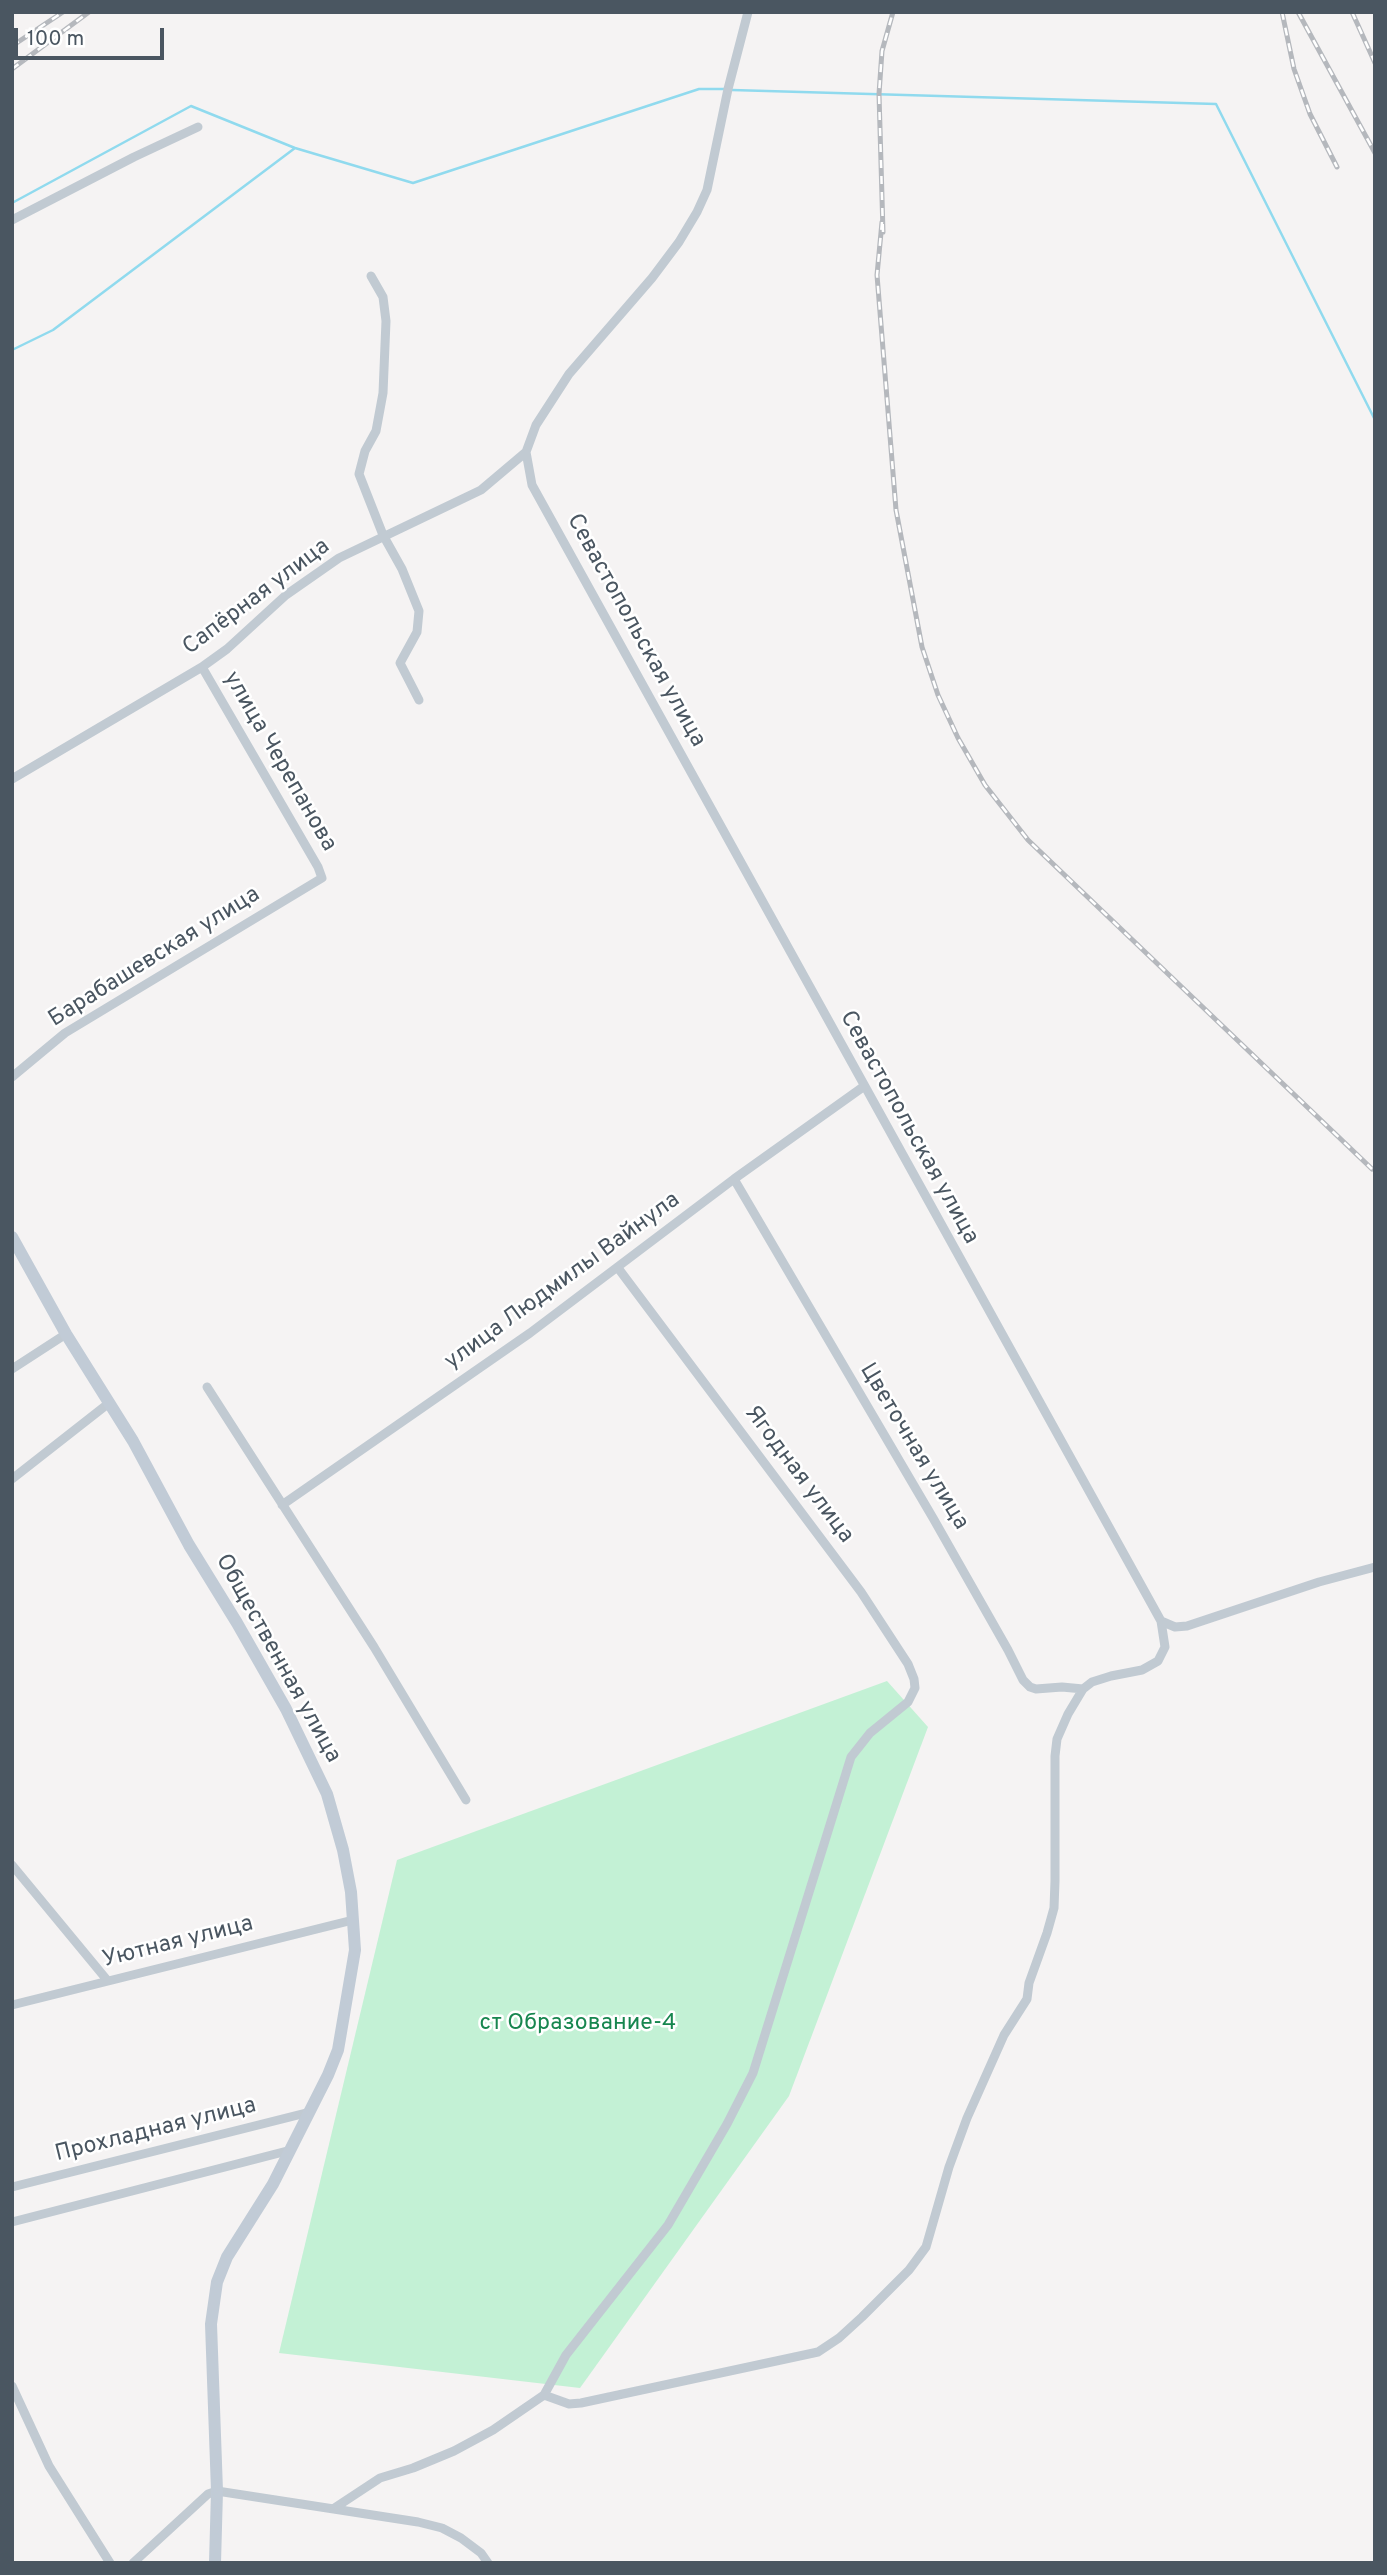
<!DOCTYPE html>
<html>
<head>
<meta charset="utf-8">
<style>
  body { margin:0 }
  #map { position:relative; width:1387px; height:2575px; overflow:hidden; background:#f5f3f3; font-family:Overpass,sans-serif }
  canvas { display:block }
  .frame { position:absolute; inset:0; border:14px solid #4a5661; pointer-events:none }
  .scale { position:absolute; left:14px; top:28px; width:150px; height:32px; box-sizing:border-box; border:4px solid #4a5661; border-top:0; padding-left:9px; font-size:21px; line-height:24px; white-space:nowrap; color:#4a5661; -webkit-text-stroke:5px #fff; paint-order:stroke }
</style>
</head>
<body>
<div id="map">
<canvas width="1387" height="2575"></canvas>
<div class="frame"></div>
<div class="scale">100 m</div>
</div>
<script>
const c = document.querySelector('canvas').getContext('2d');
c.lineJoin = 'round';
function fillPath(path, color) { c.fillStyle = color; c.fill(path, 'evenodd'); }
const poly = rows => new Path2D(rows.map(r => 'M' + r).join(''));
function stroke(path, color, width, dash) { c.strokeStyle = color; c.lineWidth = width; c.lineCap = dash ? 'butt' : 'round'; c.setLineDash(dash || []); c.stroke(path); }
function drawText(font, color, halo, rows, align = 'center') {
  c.font = font + ' Overpass,sans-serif'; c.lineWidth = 5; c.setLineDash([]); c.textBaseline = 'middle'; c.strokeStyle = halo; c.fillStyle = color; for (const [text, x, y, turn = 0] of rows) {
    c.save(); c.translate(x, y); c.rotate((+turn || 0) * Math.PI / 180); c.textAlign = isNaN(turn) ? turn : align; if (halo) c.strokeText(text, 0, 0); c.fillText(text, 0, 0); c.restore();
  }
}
fillPath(poly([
  [887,1681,928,1727,789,2096,580,2388,279,2353,397,1860]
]), '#c3f1d5');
stroke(poly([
  [732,90,1216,104,1375,420],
  [12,203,191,106,295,148],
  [12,350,53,330,295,148,413,183,699,89,725,89]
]), '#90daee', 2.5);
stroke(poly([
  [12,220,134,157,198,127],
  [371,276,383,297,386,321,383,393,376,431,365,451,359,474,383,535,402,569,419,611,417,632,400,663,419,700],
  [526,452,532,485,1161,1621,1175,1627,1187,1626,1319,1582,1375,1567],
  [12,779,202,667,227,649,286,595,339,558,481,490,526,452,536,425,569,374,652,278,679,242,697,212,707,190,728,89,748,12],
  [12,1077,65,1033,322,878,318,867,202,667],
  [734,1179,933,1518,1008,1650,1023,1680,1030,1687,1036,1689,1062,1687,1083,1689],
  [12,1369,66,1334],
  [207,1387,374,1647,466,1800],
  [12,1479,109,1403],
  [282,1505,530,1333,734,1179,863,1087],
  [12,1865,107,1980],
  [12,2005,353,1920],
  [12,2187,310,2112],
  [12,2222,291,2150],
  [12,2386,49,2466,110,2563],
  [544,2395,569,2404,581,2403,818,2352,839,2338,862,2317,909,2270,926,2247,949,2167,967,2118,1004,2035,1027,1999,1029,1983,1047,1933,1054,1908,1055,1881,1055,1756,1057,1739,1068,1714,1083,1689,1092,1682,1111,1676,1142,1670,1158,1661,1165,1647,1161,1621],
  [333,2509,380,2478,413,2468,454,2451,493,2430,544,2395,566,2355,668,2225,727,2124,753,2073,851,1757,870,1733,908,1702,915,1688,914,1679,908,1664,861,1592,618,1268],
  [133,2563,208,2494,217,2491,418,2522,442,2528,461,2538,481,2553,488,2563]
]), '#c1cad2', 9);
stroke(poly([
  [12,1237,66,1334,133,1441,189,1545,237,1623,286,1709,327,1794,343,1850,351,1892,355,1950,338,2050,328,2075,273,2184,227,2257,217,2282,211,2324,217,2491,215,2563]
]), '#c1cbd6', 12);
const rail = poly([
  [1282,12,1294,69,1310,114,1337,167],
  [1298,12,1375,153],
  [1352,12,1375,63],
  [12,46,63,12],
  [12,69,89,12],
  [882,222,877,275,896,510,922,647,938,695,958,738,985,785,1028,840,1372,1169],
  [883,232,879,94,882,51,893,12]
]);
stroke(rail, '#b5b8bd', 5);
stroke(rail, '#fff', 2.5, [8]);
drawText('23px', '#4a5661', '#fff', [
  ["Сапёрная улица",257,598,-37],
  ["Севастопольская улица",635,631,61],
  ["улица Черепанова",279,762,60],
  ["Барабашевская улица",155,958,-32],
  ["Севастопольская улица",908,1128,61],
  ["улица Людмилы Вайнула",563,1282,-36],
  ["Цветочная улица",913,1447,59],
  ["Ягодная улица",798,1475,53],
  ["Общественная улица",277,1659,61],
  ["Уютная улица",178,1943,-14],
  ["Прохладная улица",156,2131,-14]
]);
drawText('23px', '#17864f', '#fff', [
  ["ст Образование-4",578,2024]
]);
</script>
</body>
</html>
